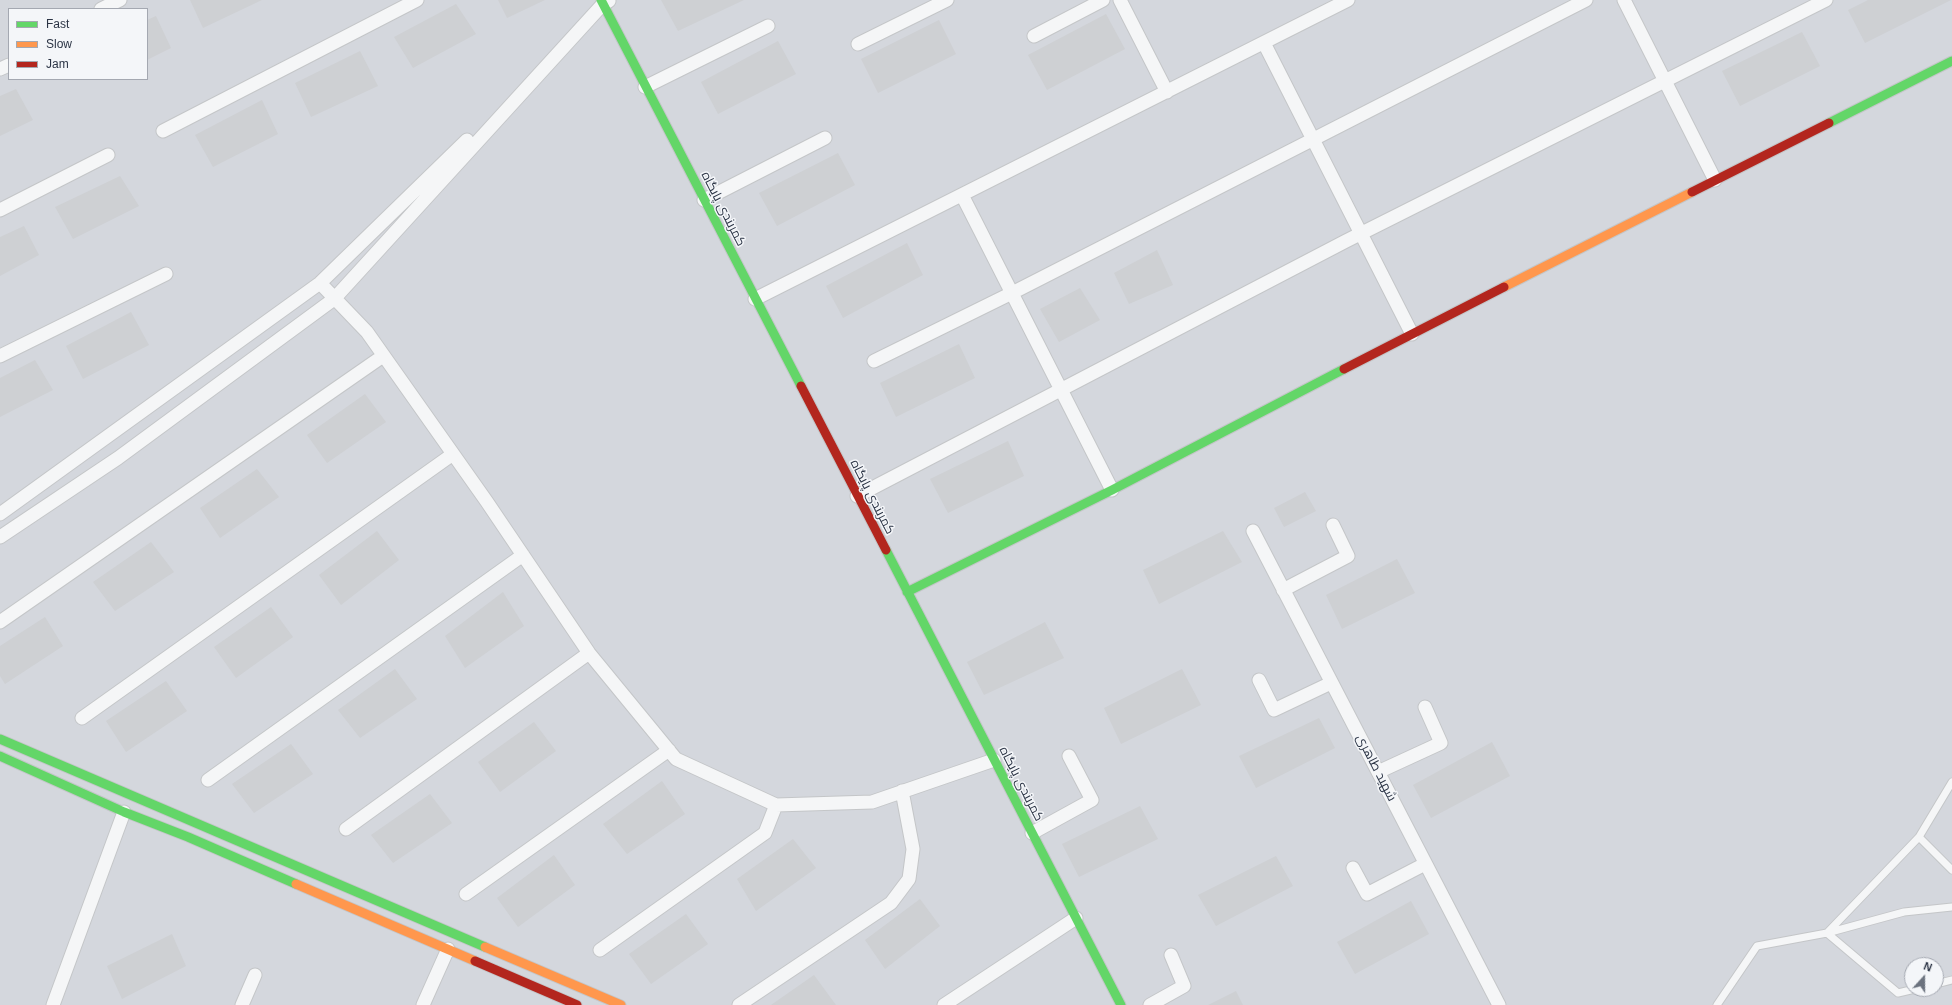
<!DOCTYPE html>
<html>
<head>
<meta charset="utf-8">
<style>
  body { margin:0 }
  #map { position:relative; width:1952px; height:1005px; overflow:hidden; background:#e6e8ea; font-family:Arial,sans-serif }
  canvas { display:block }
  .legend { position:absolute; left:8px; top:8px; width:140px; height:72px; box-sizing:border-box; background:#f4f6f9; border:1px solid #a4a8b1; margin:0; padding:5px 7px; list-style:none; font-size:12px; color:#2b3445 }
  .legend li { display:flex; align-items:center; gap:8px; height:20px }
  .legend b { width:20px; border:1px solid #a4a8b1 }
  .north { position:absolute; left:1904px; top:957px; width:40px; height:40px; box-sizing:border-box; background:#f4f6f9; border:1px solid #a4a8b1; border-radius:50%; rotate:21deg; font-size:11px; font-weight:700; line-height:16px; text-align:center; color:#2b3445 }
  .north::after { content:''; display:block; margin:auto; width:14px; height:18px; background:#6c737f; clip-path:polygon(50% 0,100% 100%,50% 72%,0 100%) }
</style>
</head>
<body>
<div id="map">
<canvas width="1952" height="1005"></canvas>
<ul class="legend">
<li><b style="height:5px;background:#63d668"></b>Fast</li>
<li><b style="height:5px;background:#ff974d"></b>Slow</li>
<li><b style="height:5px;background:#b3261e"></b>Jam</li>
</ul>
<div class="north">N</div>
</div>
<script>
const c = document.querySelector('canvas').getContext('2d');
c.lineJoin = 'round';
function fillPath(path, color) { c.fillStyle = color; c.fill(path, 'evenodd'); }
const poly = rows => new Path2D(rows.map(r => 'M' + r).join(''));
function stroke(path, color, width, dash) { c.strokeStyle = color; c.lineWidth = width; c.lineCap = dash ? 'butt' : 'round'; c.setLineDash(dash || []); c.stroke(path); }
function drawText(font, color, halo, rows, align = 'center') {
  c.font = font + ' Arial,Cairo,sans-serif'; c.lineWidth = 3; c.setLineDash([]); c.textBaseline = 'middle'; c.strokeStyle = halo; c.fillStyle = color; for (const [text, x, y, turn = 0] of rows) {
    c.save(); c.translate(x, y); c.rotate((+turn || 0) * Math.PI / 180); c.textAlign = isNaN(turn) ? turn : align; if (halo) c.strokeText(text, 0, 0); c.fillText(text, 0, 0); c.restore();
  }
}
fillPath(poly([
  [0,0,1952,0,1952,1005,0,1005],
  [9,9,147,9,147,79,9,79],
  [1912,965,1936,965,1936,989,1912,989]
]), '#d4d7dd');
fillPath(poly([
  [190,0,262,0,203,28],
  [498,0,545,0,507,18],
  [661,0,744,0,678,31],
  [1868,0,1951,0,1865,43,1848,10],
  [456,4,476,34,413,68,394,37],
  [1106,14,1125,49,1047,90,1028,55],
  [156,16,171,48,147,60,147,20],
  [939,20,956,54,878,93,861,59],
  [1802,32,1820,66,1740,106,1722,71],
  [778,41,796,74,718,114,701,82],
  [360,51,378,86,311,117,295,83],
  [16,89,33,120,0,136,0,96],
  [262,100,278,134,213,167,195,135],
  [838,153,855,185,777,226,759,193],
  [120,176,139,206,73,239,55,207],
  [24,226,39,255,0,276,0,237],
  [907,243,923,275,843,318,826,286],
  [1157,250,1173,285,1129,304,1114,273],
  [1080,288,1100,320,1059,342,1040,309],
  [131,312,149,345,83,379,66,346],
  [959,344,975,378,896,417,880,383],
  [35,360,53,390,0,417,0,378],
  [365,394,386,422,327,463,307,435],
  [1008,441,1024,476,948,513,930,479],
  [257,469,279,497,220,538,200,508],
  [1305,492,1316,511,1284,527,1274,508],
  [377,531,399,560,341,605,319,575],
  [1223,531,1242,562,1159,604,1143,570],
  [151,542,174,572,115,611,93,582],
  [1397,559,1415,593,1342,629,1326,595],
  [503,592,524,626,465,668,445,636],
  [271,607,293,637,236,678,214,647],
  [45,617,63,646,5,684,0,676,0,646],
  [1045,622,1064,658,984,695,967,662],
  [395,669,417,699,360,738,338,710],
  [1182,669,1201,705,1121,744,1104,708],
  [166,681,187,711,126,752,106,721],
  [1319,718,1335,748,1256,788,1239,756],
  [534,722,556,751,500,792,478,762],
  [1492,742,1510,776,1431,818,1413,785],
  [291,744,313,774,254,813,232,784],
  [662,781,685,814,627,854,603,824],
  [430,794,452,823,393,863,371,835],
  [1140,806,1158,839,1079,877,1062,844],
  [793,839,816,868,756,911,737,879],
  [554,855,575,885,518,927,497,898],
  [1276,856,1293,886,1216,926,1198,895],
  [920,899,940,926,885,969,865,940],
  [1411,901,1429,934,1355,974,1337,942],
  [686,914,708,944,651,984,629,954],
  [172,934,186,966,122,999,107,966],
  [814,975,836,1005,771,1005],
  [1236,991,1243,1005,1208,1005]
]), '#ced0d3');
const lane = poly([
  [1952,782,1919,837,1952,870],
  [1827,933,1904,912,1952,907],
  [1827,933,1898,993,1915,989],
  [1936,984,1952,980],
  [1717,1005,1757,946,1827,933,1919,837]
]);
const street = poly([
  [1120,0,1167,92],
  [1624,0,1715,180],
  [101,9,120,0],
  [1034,36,1103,0],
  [1264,43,1412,334],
  [858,44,947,0],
  [0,69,9,65],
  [645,87,768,26],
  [163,131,417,0],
  [962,195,1112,490],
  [704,200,825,138],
  [0,210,108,155],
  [320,283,367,332,487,502,589,653,676,759,776,805,872,802,994,760],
  [755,299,1348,0],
  [0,356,166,274],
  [874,361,1012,293,1586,0],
  [857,496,1346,241,1826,0],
  [0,514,320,283,467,140],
  [1253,531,1499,1005],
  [0,537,118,458,334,299,603,4,609,1],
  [1283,590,1348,556,1333,525],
  [0,622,383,356],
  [1259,680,1274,710,1331,683],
  [82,718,453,454],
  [1378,772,1441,743,1425,707],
  [208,780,523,555],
  [346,829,589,653],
  [1032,833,1092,800,1069,756],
  [1353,868,1367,894,1425,864],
  [466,894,669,750],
  [600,950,765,833,776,805],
  [53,1005,124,812],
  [242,1005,255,975],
  [423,1005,448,949],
  [739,1005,891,903,909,879,913,849,902,791],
  [944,1005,1076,918],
  [1150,1005,1184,986,1171,955]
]);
const fast = poly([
  [601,0,801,386],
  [1829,123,1952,61],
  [886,550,1121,1005],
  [907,592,1112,490,1344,369],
  [0,739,485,947],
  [0,756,124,812,188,837,296,884]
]);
const slow = poly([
  [1504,287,1692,192],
  [296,884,475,961],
  [485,947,621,1005]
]);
const jam = poly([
  [1692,192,1829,123],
  [1344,369,1504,287],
  [801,386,886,550],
  [475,961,577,1005]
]);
stroke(lane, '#c4c6c8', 9);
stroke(street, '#c4c6c8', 15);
stroke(fast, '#c4c6c8', 11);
stroke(slow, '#c4c6c8', 11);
stroke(jam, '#c4c6c8', 11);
stroke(lane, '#f5f6f7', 7);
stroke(street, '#f5f6f7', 13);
stroke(fast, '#63d668', 9);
stroke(slow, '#ff974d', 9);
stroke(jam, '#b3261e', 9);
drawText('13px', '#2b3445', '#f4f6f9', [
  ["کمربندی پایگاه",723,209,63],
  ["کمربندی پایگاه",872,497,63],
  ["شهید طاهری",1376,768,63],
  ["کمربندی پایگاه",1021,784,63]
]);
</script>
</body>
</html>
